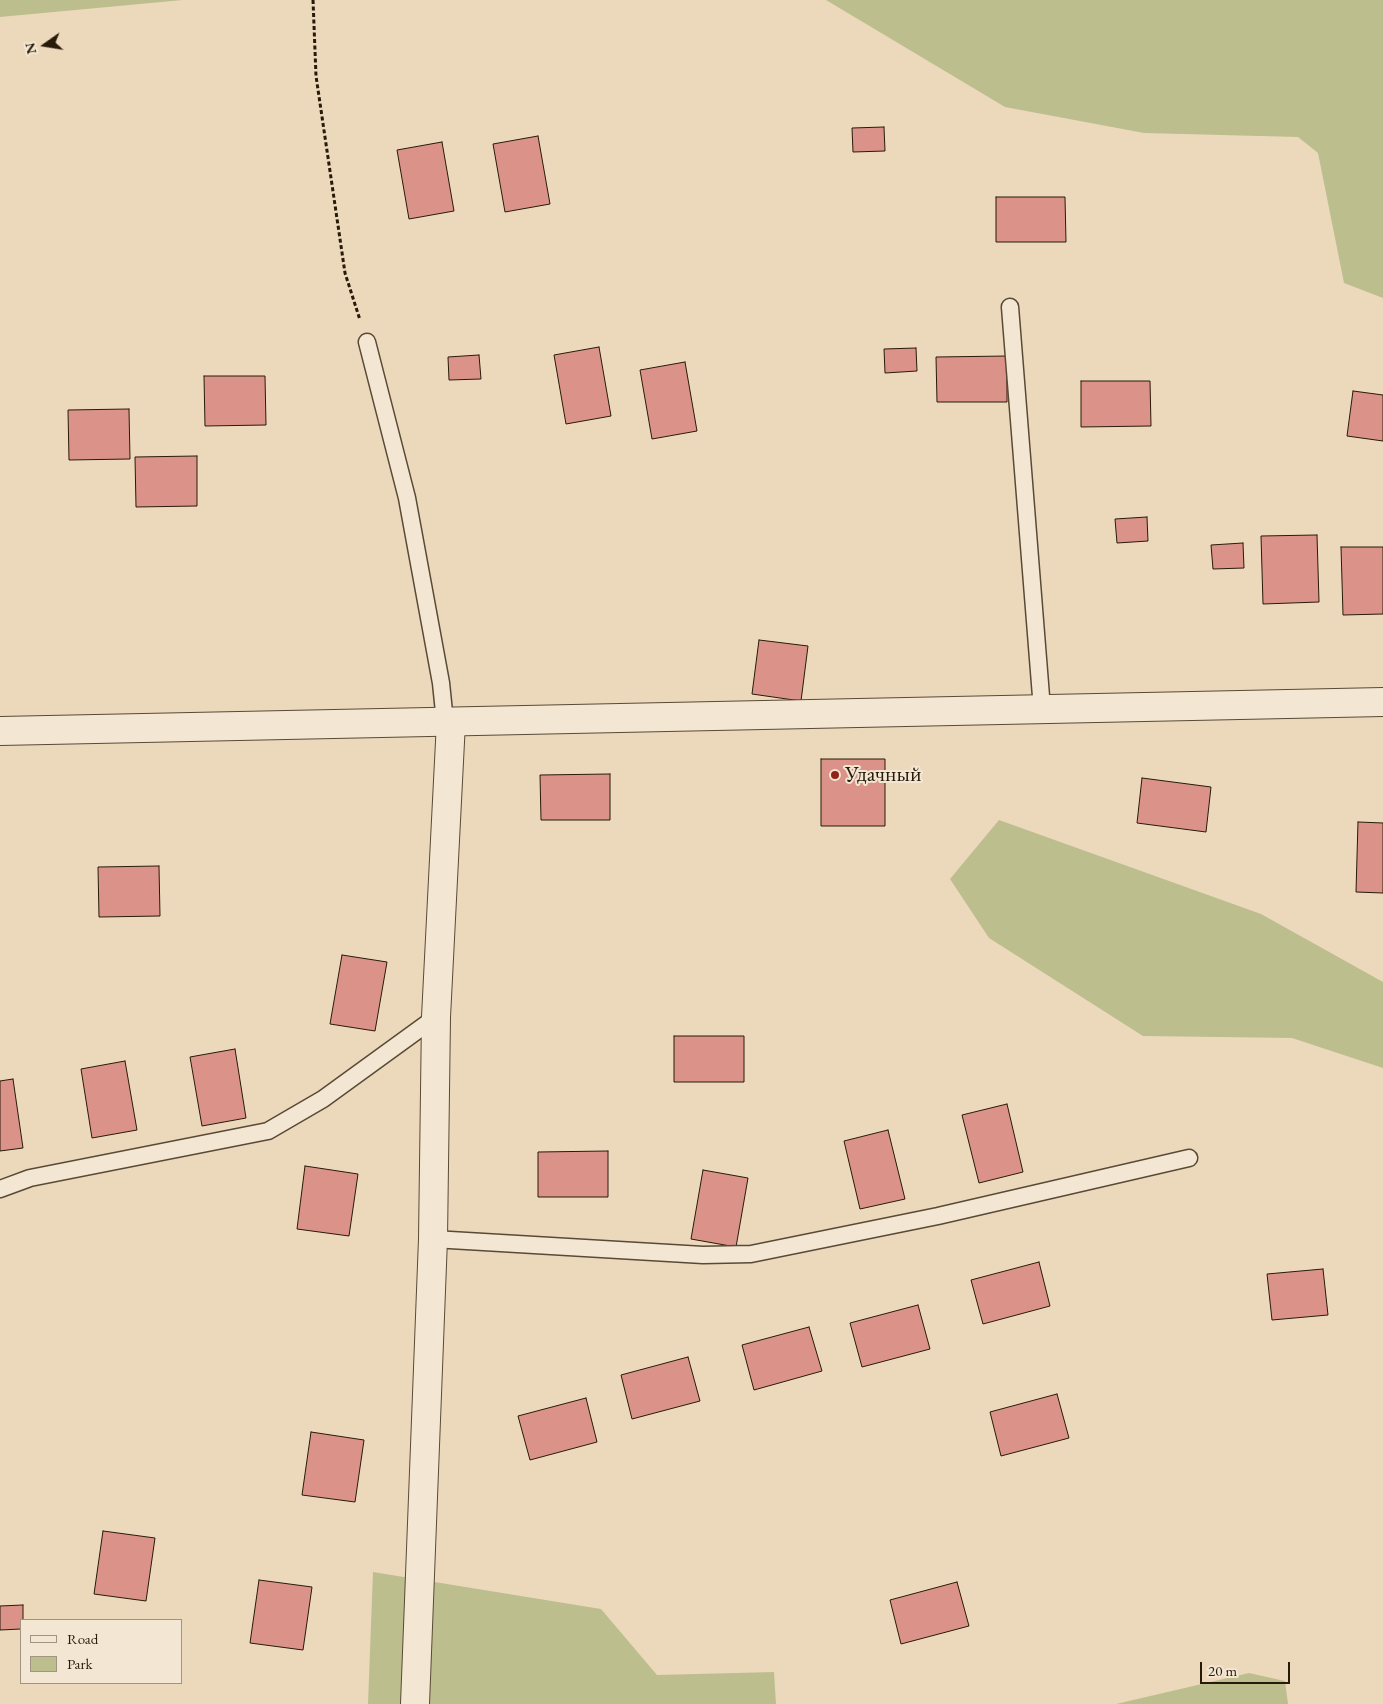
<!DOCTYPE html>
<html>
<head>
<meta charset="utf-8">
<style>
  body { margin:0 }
  #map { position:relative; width:1383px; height:1704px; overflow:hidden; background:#ecd9bc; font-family:"EB Garamond",serif }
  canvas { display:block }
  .legend { position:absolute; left:20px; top:1619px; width:162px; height:65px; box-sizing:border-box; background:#f3e6d3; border:1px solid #a29482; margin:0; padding:6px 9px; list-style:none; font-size:15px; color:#281a09 }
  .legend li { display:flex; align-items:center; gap:10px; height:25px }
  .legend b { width:25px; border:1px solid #a29482 }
  .north { position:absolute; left:20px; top:20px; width:50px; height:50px; -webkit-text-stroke:4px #f3e6d3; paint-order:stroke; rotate:257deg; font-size:14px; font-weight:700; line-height:20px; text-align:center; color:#281a09 }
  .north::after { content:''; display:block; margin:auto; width:18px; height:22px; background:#281a09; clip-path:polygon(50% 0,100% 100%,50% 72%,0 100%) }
  .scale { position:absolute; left:1200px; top:1662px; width:90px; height:22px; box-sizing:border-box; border:2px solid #281a09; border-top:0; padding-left:6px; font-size:15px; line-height:18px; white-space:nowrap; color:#281a09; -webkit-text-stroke:4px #f3e6d3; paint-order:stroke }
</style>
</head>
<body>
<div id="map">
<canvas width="1383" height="1704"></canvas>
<ul class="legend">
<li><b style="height:6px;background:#f3e6d3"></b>Road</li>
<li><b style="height:14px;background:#bdbe8d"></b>Park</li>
</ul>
<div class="north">N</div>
<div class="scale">20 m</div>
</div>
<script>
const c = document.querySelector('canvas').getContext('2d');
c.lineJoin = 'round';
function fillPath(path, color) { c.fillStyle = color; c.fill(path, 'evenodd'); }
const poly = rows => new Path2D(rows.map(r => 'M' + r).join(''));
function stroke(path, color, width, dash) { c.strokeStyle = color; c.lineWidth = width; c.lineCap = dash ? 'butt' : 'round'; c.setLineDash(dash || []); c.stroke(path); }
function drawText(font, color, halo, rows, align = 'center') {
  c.font = font + ' "EB Garamond",serif'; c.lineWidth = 4; c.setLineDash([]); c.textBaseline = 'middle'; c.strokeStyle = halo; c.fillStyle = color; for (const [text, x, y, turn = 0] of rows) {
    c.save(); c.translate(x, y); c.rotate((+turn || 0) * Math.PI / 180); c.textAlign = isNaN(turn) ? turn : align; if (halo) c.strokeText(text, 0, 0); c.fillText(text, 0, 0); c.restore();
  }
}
fillPath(poly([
  [0,0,183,0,0,17],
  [826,0,1383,0,1383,298,1344,283,1318,153,1298,137,1144,133,1005,107],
  [999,820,1261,914,1383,982,1383,1068,1292,1038,1143,1036,989,938,950,879],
  [373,1572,601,1609,657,1675,774,1672,776,1704,368,1704],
  [1249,1673,1285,1681,1288,1704,1116,1704]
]), '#bdbe8d');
const building = poly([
  [884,127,885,151,853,152,852,128,884,127],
  [538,136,550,204,505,212,493,144,538,136],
  [442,142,454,211,409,219,397,150,442,142],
  [996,197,1065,197,1066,242,996,242,996,197],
  [599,347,611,416,566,424,554,355,599,347],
  [916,348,917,371,885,373,884,349,916,348],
  [479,355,481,379,449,380,448,357,479,355],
  [1007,356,1007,402,937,402,936,357,1007,356],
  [685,362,697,431,652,439,640,370,685,362],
  [204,376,265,376,266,425,205,426,204,376],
  [1081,381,1150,381,1151,426,1081,427,1081,381],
  [1353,391,1383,395,1383,441,1347,436,1353,391],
  [129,409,130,459,69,460,68,410,129,409],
  [197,456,197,506,136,507,135,457,197,456],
  [1147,517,1148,541,1117,543,1115,519,1147,517],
  [1317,535,1319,602,1263,604,1261,536,1317,535],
  [1243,543,1244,568,1213,569,1211,545,1243,543],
  [1341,547,1383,547,1383,614,1343,615,1341,547],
  [759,640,808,646,801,701,752,694,759,640],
  [821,759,885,759,885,826,821,826,821,759],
  [610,774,610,820,541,820,540,775,610,774],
  [1142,778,1211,787,1206,832,1137,823,1142,778],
  [1358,822,1383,823,1383,893,1356,892,1358,822],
  [159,866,160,916,99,917,98,867,159,866],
  [342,955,387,962,375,1031,330,1024,342,955],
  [674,1036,744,1036,744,1082,674,1082,674,1036],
  [235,1049,246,1118,202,1126,190,1057,235,1049],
  [125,1061,137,1130,92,1138,81,1069,125,1061],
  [13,1079,23,1148,0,1151,0,1081,13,1079],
  [1007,1104,1023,1172,979,1183,962,1115,1007,1104],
  [888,1130,905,1199,860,1209,844,1141,888,1130],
  [608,1151,608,1197,538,1197,538,1152,608,1151],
  [305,1166,358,1174,349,1236,297,1229,305,1166],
  [703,1170,748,1178,736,1247,691,1239,703,1170],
  [1039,1262,1050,1306,983,1324,971,1280,1039,1262],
  [1323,1269,1328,1315,1272,1320,1267,1274,1323,1269],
  [918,1305,930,1349,862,1367,850,1323,918,1305],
  [809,1327,822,1371,754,1390,742,1345,809,1327],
  [688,1357,700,1401,632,1419,621,1375,688,1357],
  [1057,1394,1069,1438,1001,1456,990,1412,1057,1394],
  [586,1398,597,1442,530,1460,518,1416,586,1398],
  [311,1432,364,1440,355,1502,302,1495,311,1432],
  [103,1531,155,1538,146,1601,94,1594,103,1531],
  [259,1580,312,1587,303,1650,250,1643,259,1580],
  [957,1582,969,1626,901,1644,890,1600,957,1582],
  [23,1605,23,1620,21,1620,21,1629,0,1630,0,1606,23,1605]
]);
fillPath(building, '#db9289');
stroke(building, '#281a09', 1);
const service = poly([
  [1010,307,1042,709],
  [367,342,407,498,441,683,445,722],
  [0,1189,30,1178,268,1131,323,1099,436,1017],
  [433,1239,703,1255,751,1254,938,1216,1189,1158]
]);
const minor = poly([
  [415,1704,433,1239,436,1017,451,722]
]);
const tertiary = poly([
  [0,731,1383,702]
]);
stroke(service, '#594a36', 19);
stroke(minor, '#594a36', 30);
stroke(tertiary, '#594a36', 30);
stroke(poly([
  [313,0,316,76,345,273,360,320]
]), '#281a09', 3, [4, 2.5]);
stroke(service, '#f3e6d3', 16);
stroke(minor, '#f3e6d3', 28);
stroke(tertiary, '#f3e6d3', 28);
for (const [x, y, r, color] of [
  [835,775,5,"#8f2418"]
]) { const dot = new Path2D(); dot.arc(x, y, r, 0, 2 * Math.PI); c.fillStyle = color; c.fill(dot); stroke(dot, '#f3e6d3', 2); }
drawText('22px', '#281a09', '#f3e6d3', [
  ["Удачный",845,775]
], 'left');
</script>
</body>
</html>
